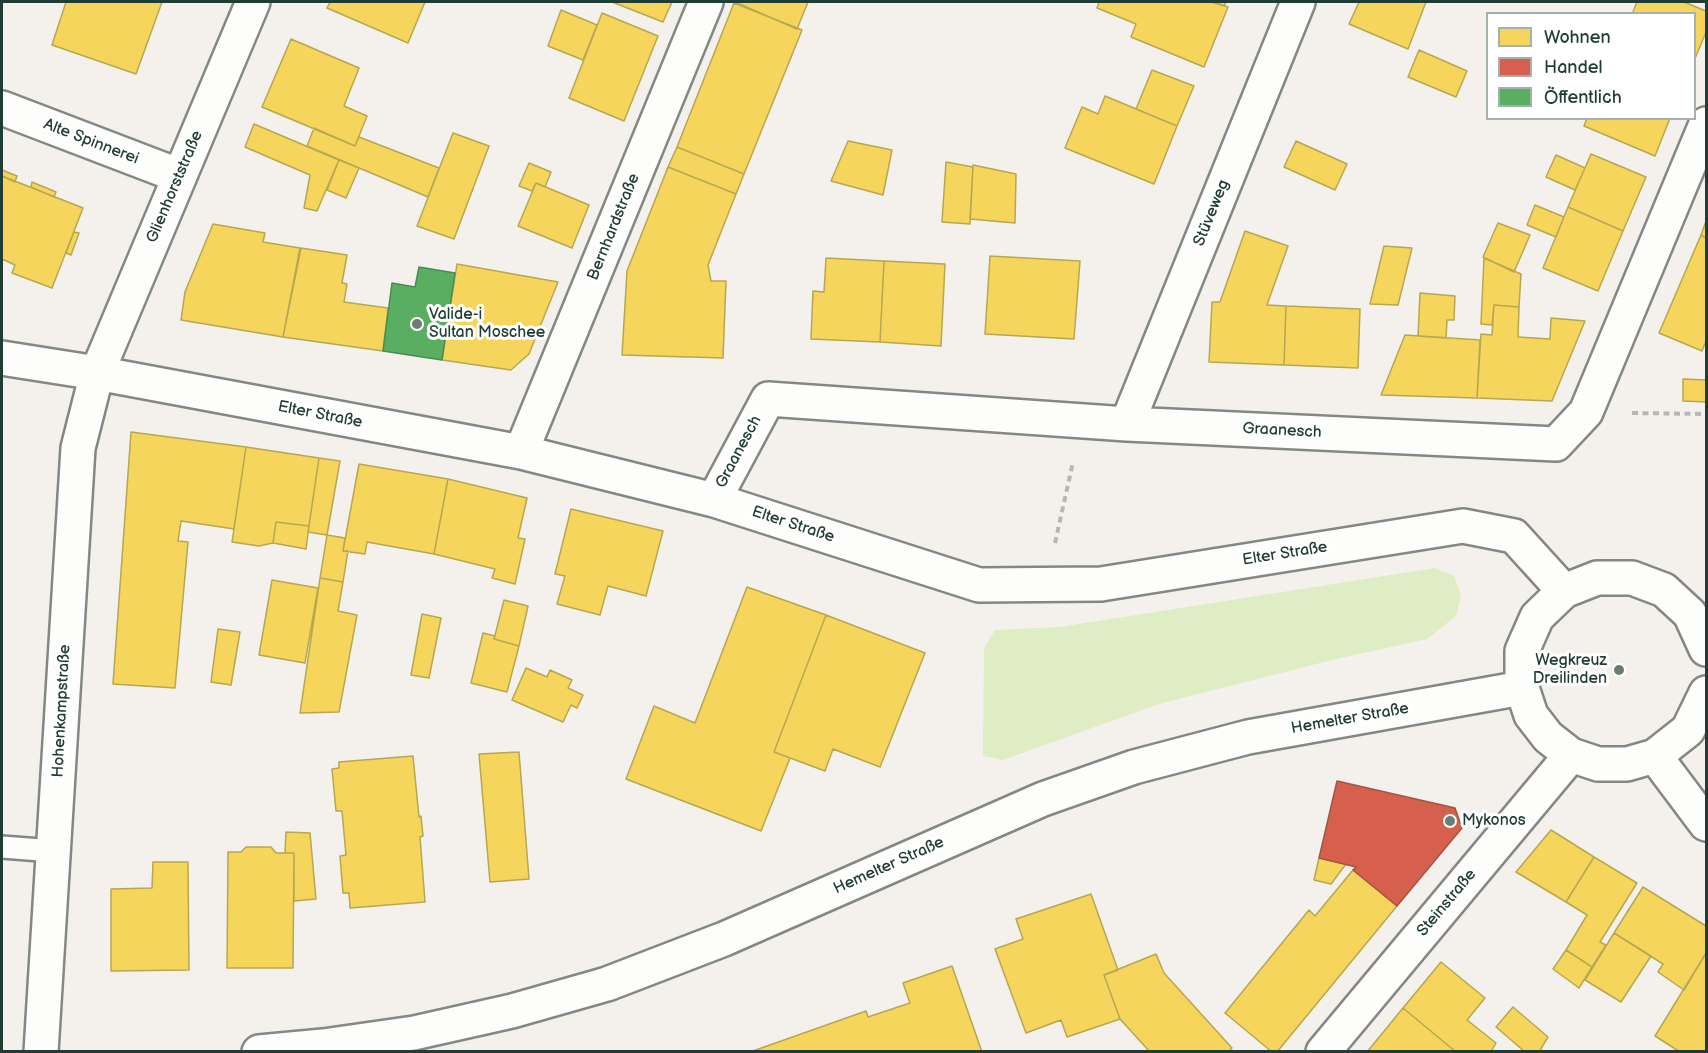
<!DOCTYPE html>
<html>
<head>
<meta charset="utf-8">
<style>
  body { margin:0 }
  #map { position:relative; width:1708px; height:1053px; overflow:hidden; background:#f4f1ec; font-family:"Balsamiq Sans",sans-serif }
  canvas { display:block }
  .frame { position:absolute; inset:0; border:3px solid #1f3d34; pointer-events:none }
  .legend { position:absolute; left:1486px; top:12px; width:210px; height:108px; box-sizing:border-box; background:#fff; border:2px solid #a5b1ae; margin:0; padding:8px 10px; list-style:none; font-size:18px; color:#1f3d34 }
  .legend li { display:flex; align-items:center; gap:12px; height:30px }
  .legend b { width:30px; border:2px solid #a5b1ae }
</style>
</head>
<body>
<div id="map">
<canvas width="1708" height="1053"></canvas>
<div class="frame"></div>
<ul class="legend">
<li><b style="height:16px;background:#f6d55c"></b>Wohnen</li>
<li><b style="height:16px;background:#d6604d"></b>Handel</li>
<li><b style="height:16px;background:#5aae61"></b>Öffentlich</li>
</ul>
</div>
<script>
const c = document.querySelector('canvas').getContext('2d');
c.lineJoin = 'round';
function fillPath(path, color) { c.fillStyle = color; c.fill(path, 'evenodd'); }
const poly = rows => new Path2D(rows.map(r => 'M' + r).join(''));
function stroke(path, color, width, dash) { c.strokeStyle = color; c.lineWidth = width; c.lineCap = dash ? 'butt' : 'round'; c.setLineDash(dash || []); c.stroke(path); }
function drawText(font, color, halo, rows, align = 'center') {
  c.font = font + ' "Balsamiq Sans",sans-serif'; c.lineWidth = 6; c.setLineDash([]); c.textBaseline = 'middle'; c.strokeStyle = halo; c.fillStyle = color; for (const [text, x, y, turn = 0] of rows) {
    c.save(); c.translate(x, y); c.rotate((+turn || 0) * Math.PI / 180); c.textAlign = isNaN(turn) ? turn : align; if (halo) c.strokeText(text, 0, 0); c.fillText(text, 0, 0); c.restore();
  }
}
fillPath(poly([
  [1435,568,1454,576,1461,596,1456,616,1427,639,1332,660,1159,704,1003,760,983,756,984,648,995,630,1060,627]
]), '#deedc3');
const homes = poly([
  [66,2,162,2,136,74,52,45,66,2],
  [330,2,425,2,408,43,327,8,330,2],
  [612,2,672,2,663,22,612,2],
  [735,2,808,2,797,29,735,2],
  [1099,2,1213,2,1228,7,1204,67,1131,37,1136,24,1097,8,1099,2],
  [1212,2,1226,2,1224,6,1212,2],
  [1359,2,1426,2,1408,49,1349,24,1359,2],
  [1637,2,1684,2,1706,11,1706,32,1694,61,1694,14,1632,14,1637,2],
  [734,3,802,30,744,174,677,147,734,3],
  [561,10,597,25,583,60,548,46,561,10],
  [602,13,658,36,624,121,569,98,602,13],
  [291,39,359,68,344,106,367,116,355,146,262,107,291,39],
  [1419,50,1467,71,1456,97,1408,77,1419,50],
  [1152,70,1194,86,1177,126,1136,109,1152,70],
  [1105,96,1177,126,1154,184,1065,148,1082,107,1098,114,1105,96],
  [1587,118,1670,118,1655,156,1584,126,1587,118],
  [254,124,339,160,317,211,304,208,310,175,245,147,254,124],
  [314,128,355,146,359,137,439,168,428,197,307,146,314,128],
  [453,133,489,146,454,239,417,226,453,133],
  [848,141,892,150,883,195,831,181,848,141],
  [1296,141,1347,164,1335,190,1284,167,1296,141],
  [677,147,744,174,736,194,668,167,677,147],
  [1591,154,1646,177,1623,231,1568,207,1591,154],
  [1556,155,1585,168,1575,190,1546,177,1556,155],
  [339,160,359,168,346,198,327,190,339,160],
  [946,162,973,167,970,224,942,222,946,162],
  [529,163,551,172,545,187,536,183,532,191,519,186,529,163],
  [973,165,1016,174,1015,223,970,219,973,165],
  [668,167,736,194,708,265,711,281,726,281,723,358,622,355,627,271,668,167],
  [2,170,17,176,15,182,2,176,2,170],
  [2,176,83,208,52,288,12,273,15,265,2,259,2,176],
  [32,182,56,192,54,197,31,187,32,182],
  [536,183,589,205,572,248,518,226,536,183],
  [1535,205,1564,217,1556,237,1527,225,1535,205],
  [1568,207,1623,231,1598,291,1543,268,1568,207],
  [1706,221,1706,238,1701,235,1706,221],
  [1498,223,1530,235,1514,272,1483,257,1498,223],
  [213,224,265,233,263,242,300,248,283,337,181,320,185,292,213,224],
  [1245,231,1288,246,1267,305,1286,306,1284,365,1209,362,1212,302,1220,302,1245,231],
  [74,232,79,233,71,255,66,253,74,232],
  [1701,235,1706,238,1706,341,1702,351,1659,333,1701,235],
  [1384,246,1412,248,1398,305,1370,304,1384,246],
  [301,248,347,255,342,283,347,284,344,302,388,308,383,351,283,337,301,248],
  [990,256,1080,261,1074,339,985,334,990,256],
  [826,258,884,261,880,342,811,339,813,291,824,292,826,258],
  [1484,258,1521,274,1519,307,1494,305,1492,325,1481,324,1484,258],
  [884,261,945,264,941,346,880,342,884,261],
  [457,264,558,282,529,354,511,370,442,360,457,264],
  [1420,293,1455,296,1454,320,1447,320,1446,338,1418,336,1420,293],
  [1494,305,1519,307,1518,337,1550,339,1551,318,1585,321,1552,401,1477,398,1481,334,1492,335,1494,305],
  [1286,306,1360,309,1358,368,1284,365,1286,306],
  [1405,335,1480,340,1477,398,1381,395,1405,335],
  [1683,379,1706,380,1706,402,1683,401,1683,379],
  [131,432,246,447,234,529,181,521,178,541,188,542,175,688,113,684,131,432],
  [246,447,319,458,309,526,276,522,273,543,259,546,232,542,246,447],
  [319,458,340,461,327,535,308,532,319,458],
  [359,464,448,479,434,554,367,542,365,554,343,551,359,464],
  [448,479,527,498,518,538,525,539,515,584,492,578,495,569,434,554,448,479],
  [571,509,663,531,646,596,608,586,600,615,557,604,565,576,555,574,571,509],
  [276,522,309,526,306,549,273,543,276,522],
  [327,535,345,538,343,551,348,551,343,582,320,578,327,535],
  [320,578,343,582,338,611,357,615,339,712,300,713,320,578],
  [272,580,318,588,305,663,259,655,272,580],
  [747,587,826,615,774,752,790,758,761,831,626,779,654,706,695,723,747,587],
  [504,600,528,606,519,646,494,639,504,600],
  [422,614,441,618,429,678,411,675,422,614],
  [826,615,925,653,880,767,833,749,825,771,774,752,826,615],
  [218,629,240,632,231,685,211,682,218,629],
  [483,633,495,636,494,639,519,646,507,692,471,683,483,633],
  [526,668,547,677,550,670,572,680,568,688,583,695,577,708,571,705,563,722,512,700,526,668],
  [519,752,529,879,490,882,479,754,519,752],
  [413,756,419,817,421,816,423,836,420,837,425,902,350,908,349,893,343,893,340,856,346,855,342,811,336,811,332,769,339,768,339,762,413,756],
  [1551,830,1594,857,1566,902,1516,872,1551,830],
  [286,832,310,833,316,899,294,901,294,853,285,853,286,832],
  [246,847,271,847,276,853,294,853,293,968,227,968,228,852,241,852,246,847],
  [1594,857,1637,883,1600,942,1606,945,1592,967,1566,950,1587,915,1566,902,1594,857],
  [1319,858,1346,864,1331,884,1314,880,1319,858],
  [153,862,188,862,189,970,111,971,111,889,152,888,153,862],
  [1353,870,1397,906,1277,1052,1272,1052,1225,1013,1309,910,1315,916,1353,870],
  [1643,887,1706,926,1706,953,1684,990,1658,972,1663,964,1614,933,1643,887],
  [1091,894,1118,970,1104,975,1120,1019,1067,1037,1061,1020,1026,1033,995,949,1023,939,1016,919,1091,894],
  [1614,933,1651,956,1621,1002,1585,980,1614,933],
  [1566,950,1592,967,1579,988,1553,969,1566,950],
  [1706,953,1706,1052,1680,1052,1655,1036,1706,953],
  [1156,954,1164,973,1232,1048,1228,1052,1150,1052,1120,1019,1104,975,1156,954],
  [1441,962,1485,998,1467,1020,1496,1043,1491,1052,1456,1052,1403,1008,1441,962],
  [952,966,982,1052,750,1052,866,1011,868,1017,910,1003,903,983,952,966],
  [1513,1007,1548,1037,1539,1052,1525,1052,1496,1027,1513,1007],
  [1403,1008,1456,1052,1367,1052,1403,1008]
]);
fillPath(homes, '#f6d55c');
stroke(homes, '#b6a750', 1.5);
const shops = poly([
  [1337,781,1455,808,1462,828,1397,906,1353,870,1356,867,1319,858,1337,781]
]);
fillPath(shops, '#d6604d');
stroke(shops, '#9f5646', 1.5);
const public = poly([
  [419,267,455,273,442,360,383,351,392,283,415,287,419,267]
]);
fillPath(public, '#5aae61');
stroke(public, '#488c54', 1.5);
const lane = poly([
  [2,847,54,851]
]);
const street = poly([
  [2,108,180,176],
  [2,358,97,373,521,452,714,500,979,585,1101,584,1463,526,1514,536,1564,591],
  [1127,424,1298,2],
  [521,452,706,2],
  [714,500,768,399,1127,424,1556,444,1586,412,1706,124],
  [41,1052,78,448,97,373,253,2],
  [1323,1052,1571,755]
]);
const secondary = poly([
  [1706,649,1690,614,1664,590,1632,578,1597,578,1564,591,1537,617,1522,651,1522,688,1531,715,1548,737,1571,755,1598,764,1627,764,1655,756,1688,730,1706,693],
  [1655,756,1706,824],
  [259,1052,323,1046,414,1033,512,1011,607,984,724,939,1043,799,1134,767,1248,737,1522,688]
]);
stroke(lane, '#848885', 26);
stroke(street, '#848885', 38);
stroke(secondary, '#848885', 38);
stroke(poly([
  [1632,413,1706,414],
  [1055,543,1073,462]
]), '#b4b7b6', 4, [6, 4.5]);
stroke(lane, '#fdfdfc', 21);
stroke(street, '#fdfdfc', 33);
stroke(secondary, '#fdfdfc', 33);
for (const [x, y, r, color] of [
  [417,324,6,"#6a7c74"],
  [1619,670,6,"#6a7c74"],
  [1450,821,6,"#6a7c74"]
]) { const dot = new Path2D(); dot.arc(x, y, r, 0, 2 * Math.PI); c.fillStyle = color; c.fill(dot); stroke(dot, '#fff', 2); }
drawText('16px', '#1f3d34', '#fff', [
  ["Alte Spinnerei",91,142,21],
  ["Glienhorststraße",175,187,-67],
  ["Stüveweg",1212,213,-68],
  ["Bernhardstraße",614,227,-68],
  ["Elter Straße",320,415,11],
  ["Graanesch",1282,431,3],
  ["Graanesch",739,452,-62],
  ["Elter Straße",793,525,18],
  ["Elter Straße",1285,554,-9],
  ["Hohenkampstraße",62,711,-87],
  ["Hemelter Straße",1350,719,-10],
  ["Hemelter Straße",889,866,-24],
  ["Steinstraße",1447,903,-50]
]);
drawText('16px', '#1f3d34', '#fff', [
  ["Valide-i",429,315],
  ["Sultan Moschee",429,333],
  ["Wegkreuz",1607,661,"right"],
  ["Dreilinden",1607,679,"right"],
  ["Mykonos",1462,821]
], 'left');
</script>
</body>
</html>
